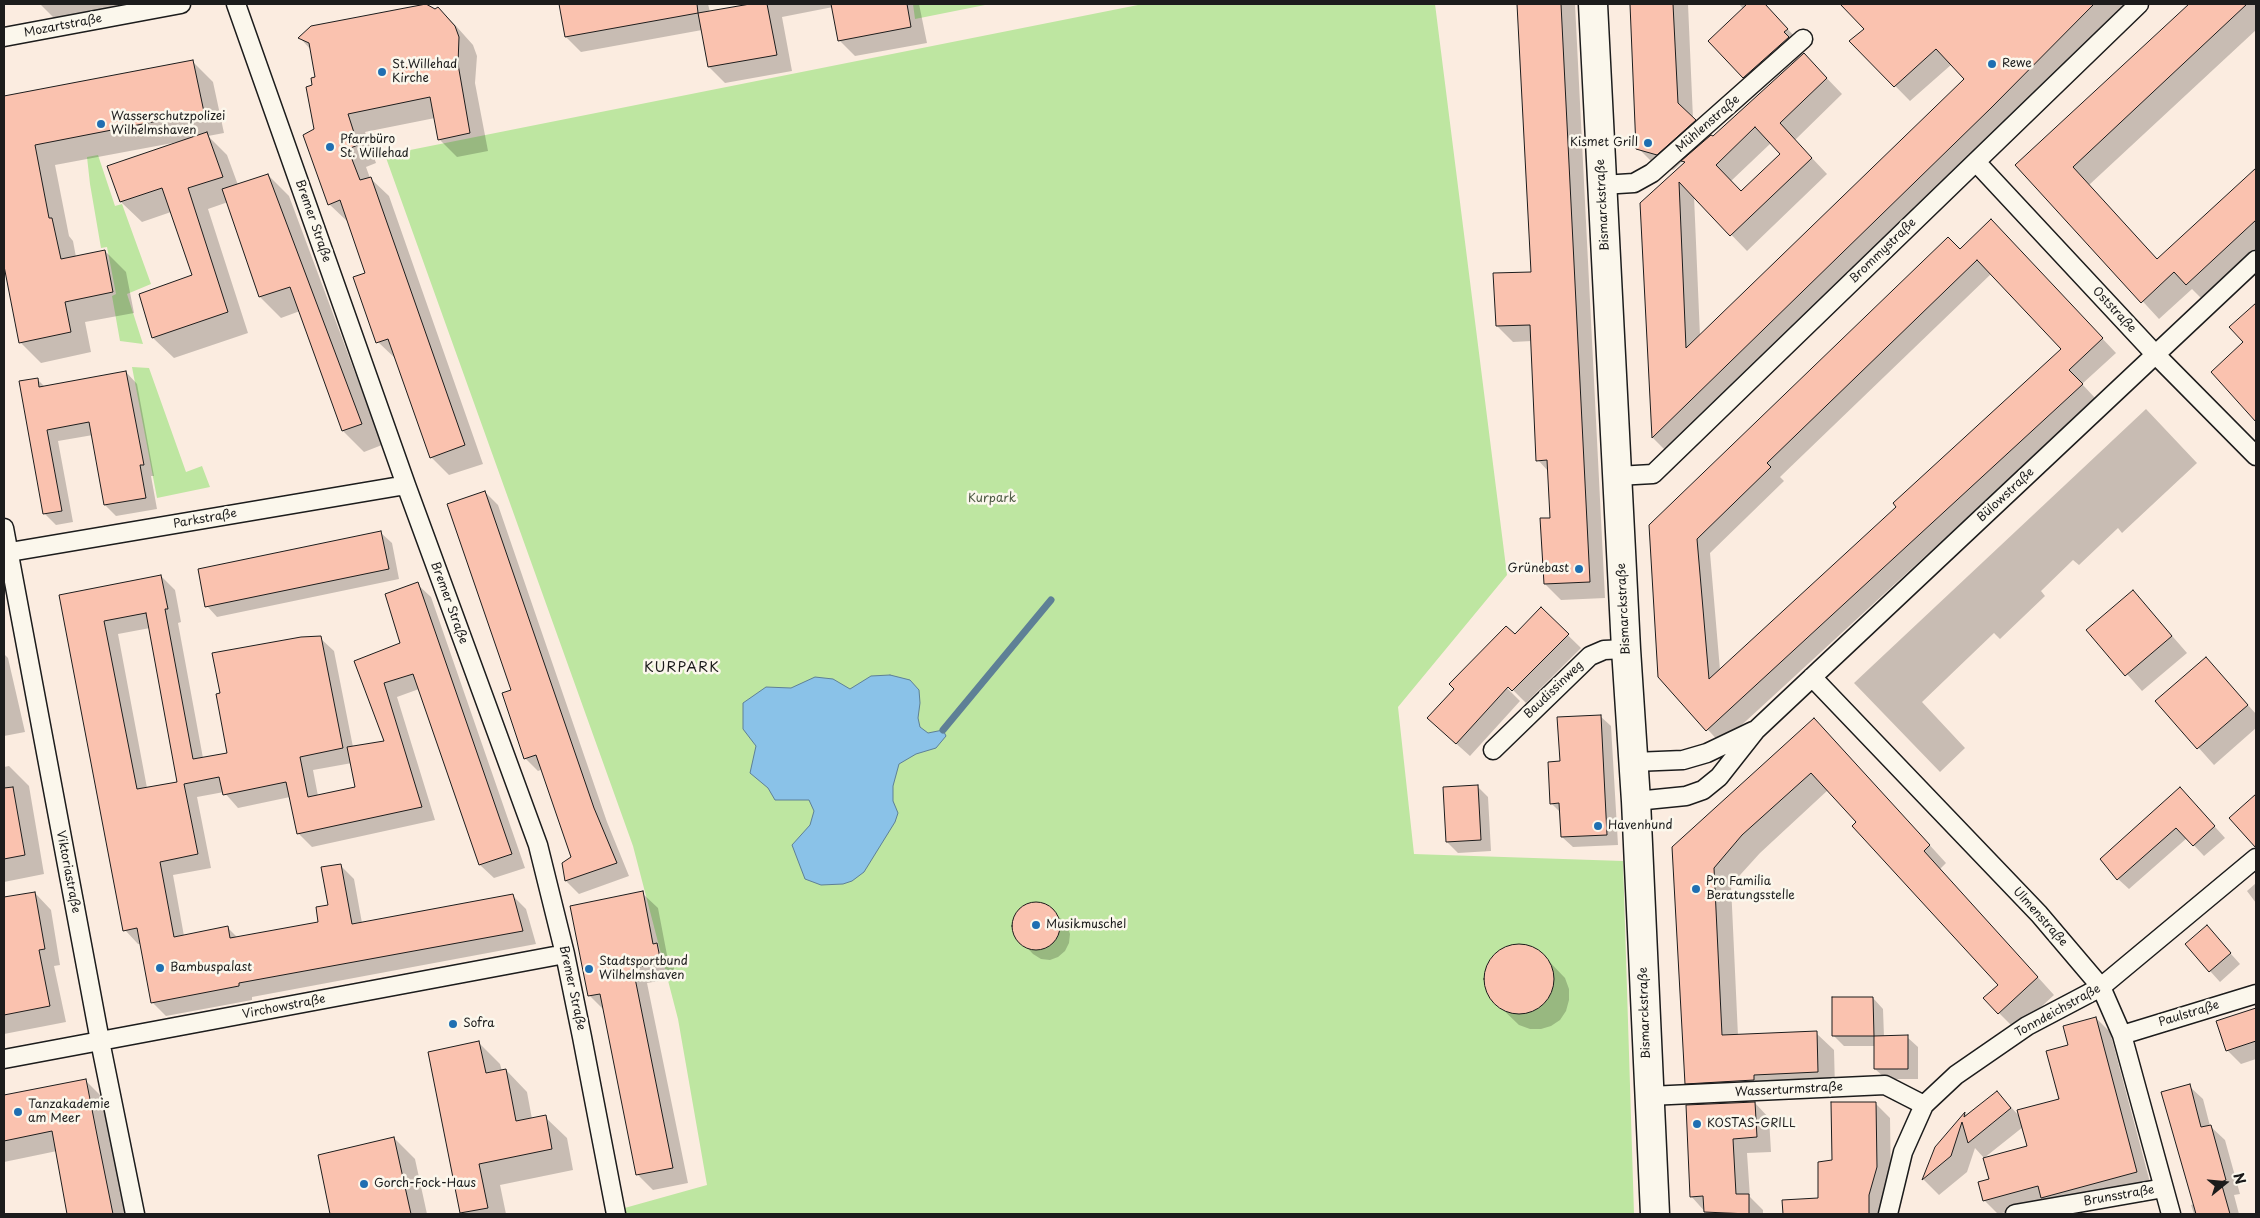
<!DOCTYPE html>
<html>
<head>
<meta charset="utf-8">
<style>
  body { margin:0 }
  #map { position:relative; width:2260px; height:1218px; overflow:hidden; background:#fbece0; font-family:"Playpen Sans",sans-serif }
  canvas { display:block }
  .frame { position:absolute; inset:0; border:5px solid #1c1c1c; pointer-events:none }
  .north { position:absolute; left:2200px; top:1158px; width:50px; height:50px; -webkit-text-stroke:4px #fbf7ec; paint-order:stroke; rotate:73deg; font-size:14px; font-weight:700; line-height:20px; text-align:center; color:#1c1c1c }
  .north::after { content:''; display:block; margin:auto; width:18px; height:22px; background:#1c1c1c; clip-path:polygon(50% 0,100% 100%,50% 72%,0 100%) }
</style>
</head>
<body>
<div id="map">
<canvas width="2260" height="1218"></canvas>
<div class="frame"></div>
<div class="north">N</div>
</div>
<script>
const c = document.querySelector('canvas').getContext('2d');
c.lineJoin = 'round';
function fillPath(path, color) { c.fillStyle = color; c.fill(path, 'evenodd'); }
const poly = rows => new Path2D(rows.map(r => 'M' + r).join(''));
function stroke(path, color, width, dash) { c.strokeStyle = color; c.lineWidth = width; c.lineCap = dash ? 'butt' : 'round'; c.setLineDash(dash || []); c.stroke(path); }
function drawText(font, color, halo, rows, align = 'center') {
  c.font = font + ' "Playpen Sans",sans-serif'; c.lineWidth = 5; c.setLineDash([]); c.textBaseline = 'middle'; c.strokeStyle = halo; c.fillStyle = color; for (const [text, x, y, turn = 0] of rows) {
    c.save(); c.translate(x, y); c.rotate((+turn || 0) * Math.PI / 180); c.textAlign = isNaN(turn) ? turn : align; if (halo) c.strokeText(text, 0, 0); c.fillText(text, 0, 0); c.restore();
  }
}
fillPath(poly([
  [913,4,990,4,915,19],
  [1143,4,1435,4,1507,575,1398,707,1414,854,1623,861,1634,1214,622,1214,621,1209,707,1185,678,1019,633,846,385,155],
  [98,155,115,206,122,204,151,284,127,294,143,344,120,341,112,296,116,294,107,247,101,248,90,184,87,157],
  [132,367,149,368,186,472,202,466,210,487,157,498]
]), '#bee6a1');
const water = poly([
  [890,675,910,680,919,690,920,703,918,718,920,727,928,733,943,730,946,736,936,748,916,754,899,764,893,786,893,801,898,813,895,822,864,872,852,881,843,884,821,885,805,879,792,845,810,825,814,811,809,800,775,800,768,788,750,773,756,746,743,729,743,703,766,687,791,688,815,677,833,679,850,689,871,676,890,675]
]);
fillPath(water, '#8ac2e8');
stroke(water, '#5e8096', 1);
fillPath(poly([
  [40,4,197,4,67,31],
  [560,4,708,4,710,12,757,4,919,4,927,43,855,56,839,40,833,7,782,17,792,71,725,83,709,67,702,30,581,52,566,37],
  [1518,4,1575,4,1605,598,1561,600,1545,584,1551,519,1548,471,1538,460,1532,341,1513,342,1497,326,1532,273],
  [1630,4,1688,4,1693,119,1713,138,1819,70,1842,94,1795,140,1827,174,1747,251,1694,196,1700,336,1966,79,1952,64,1910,101,1851,41,1866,29,1845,8,1849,4,2125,4,2007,123,1668,453,1653,438,1641,204,1685,164,1683,161,1673,170,1654,164,1638,148],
  [1771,143,1782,154,1741,192,1731,181],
  [1739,4,1764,4,1798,40,1755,88,1710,41,1743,9],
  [2191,4,2256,4,2256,30,2089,185,2158,260,2256,170,2256,253,2204,301,2192,289,2159,319,2017,165],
  [428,5,435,10,438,8,456,26,473,45,477,56,475,83,488,151,457,157,439,139,435,118,365,132,376,163,366,167,370,178,389,196,483,464,449,475,431,457,397,360,378,342,366,274,348,222,329,204,315,130,314,86,317,78,312,51,300,38,312,27],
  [192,61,213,82,224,133,208,136,227,155,238,185,268,175,289,196,382,445,364,452,343,431,300,311,281,318,260,297,228,202,208,209,248,333,174,358,153,338,140,295,194,276,171,212,142,222,121,202,109,167,178,144,178,142,55,165,69,236,73,241,76,257,105,251,126,272,134,313,85,322,91,352,41,363,20,342,4,260,4,97],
  [2005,235,2116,353,2082,384,2096,399,1721,744,1659,676,1651,525,1960,251],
  [1991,274,2063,349,1898,507,1720,670,1710,553,1784,481,1780,477],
  [2256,304,2256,420,2212,372,2245,342,2231,328],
  [126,372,137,384,154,476,151,476,157,509,116,516,105,505,93,435,58,441,73,522,56,525,45,514,20,382,37,379,45,387],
  [2146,409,2197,463,2122,533,2118,528,2079,565,2073,560,2041,591,2045,596,2000,639,1994,633,1922,702,1965,748,1940,772,1854,683],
  [485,492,498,505,607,822,629,876,579,894,566,881,563,864,573,858,543,769,538,771,525,758,512,691],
  [381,533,392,543,399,579,217,617,207,606],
  [161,576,175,590,181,622,178,623,203,758,228,754,320,638,334,651,353,747,386,742,355,662,401,644,417,584,431,597,525,868,494,878,480,865,419,689,397,697,435,820,312,847,298,833,290,797,238,808,224,792,197,797,211,868,173,875,184,936,228,928,238,938,320,923,329,906,340,865,354,879,362,923,512,895,526,909,536,944,252,997,252,1000,166,1016,152,1002,141,944,138,944,125,930,60,596],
  [150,628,179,783,147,788,118,634],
  [352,763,357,788,318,796,313,770],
  [2133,591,2187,653,2142,691,2088,630],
  [1541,609,1581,648,1526,703,1509,686,1507,688,1520,701,1470,756,1442,731,1515,636],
  [4,654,8,658,25,732,4,736],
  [2206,658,2256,714,2256,728,2214,765,2157,701],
  [1600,716,1611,726,1618,845,1573,847,1562,837,1561,813,1551,803,1561,762],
  [1831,737,1946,863,1940,869,2054,995,2016,1030,1999,1013,2000,985,1828,790,1760,853,1731,885,1738,1036,1816,1033,1834,1050,1835,1089,1704,1101,1686,1083,1674,848],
  [9,766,29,786,44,874,4,882,4,767],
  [1477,786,1488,797,1491,851,1458,853,1447,842],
  [2256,796,2256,847,2231,818],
  [2191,800,2225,838,2204,856,2187,838,2129,889,2118,879],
  [2256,883,2256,903,2247,891],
  [35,893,51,910,60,965,54,966,66,1022,4,1034,4,985,8,984,4,958,4,898],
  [642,893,658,908,667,955,672,960,676,978,647,983,688,1183,653,1190,638,1175,604,1010,590,996],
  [1041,903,1049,907,1067,925,1070,934,1069,943,1065,951,1058,957,1050,960,1041,959,1033,954,1016,936,1014,927,1015,918,1025,906],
  [2207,927,2240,964,2220,982,2210,971],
  [1520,945,1531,947,1541,953,1565,978,1569,989,1569,1000,1566,1011,1560,1020,1551,1026,1541,1029,1530,1029,1519,1025,1494,1001,1488,992,1486,981,1487,970,1491,960,1499,952,1509,946],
  [1873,998,1883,1009,1884,1037,1907,1037,1918,1047,1918,1079,1886,1079,1875,1069,1875,1046,1844,1046,1833,1035],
  [2256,1008,2256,1059,2241,1064,2227,1050,2218,1021],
  [2096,1018,2110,1032,2151,1186,2046,1202,1998,1214,1984,1200,2029,1147,2023,1127,1984,1158,1975,1148,1967,1172,1939,1195,1923,1179,1936,1148,1966,1114,1968,1116,1997,1092,2021,1118,2060,1100,2070,1046],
  [479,1043,500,1064,502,1071,506,1070,527,1092,532,1119,545,1117,567,1138,573,1170,500,1185,506,1214,463,1214,462,1212],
  [85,1080,103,1098,126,1214,69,1214,57,1151,4,1162,4,1097],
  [2189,1086,2203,1099,2210,1126,2225,1140,2240,1194,2234,1195,2239,1214,2194,1214,2191,1205,2194,1204],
  [1755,1103,1769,1118,1771,1152,1747,1153,1750,1197,1763,1210,1763,1214,1707,1214,1691,1196],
  [1875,1103,1890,1118,1891,1183,1884,1214,1792,1214,1792,1201,1820,1199,1833,1162],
  [394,1138,415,1159,427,1214,331,1214,319,1156]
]), '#0003');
stroke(poly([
  [943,730,1051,600]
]), '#5e8096', 7);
const building = poly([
  [426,4,435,9,438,7,455,26,459,37,458,64,470,133,438,140,430,97,348,114,358,145,348,149,360,180,371,177,465,445,430,458,388,339,376,343,353,277,365,273,340,200,328,205,303,135,314,129,306,87,312,85,311,78,315,77,309,43,298,38,311,26,426,4],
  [559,4,697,4,698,13,565,37,559,4],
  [750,4,767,4,777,55,708,67,698,13,750,4],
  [831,4,907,4,911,27,838,41,831,4],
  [1517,4,1561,4,1590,582,1544,584,1540,518,1550,518,1547,460,1536,461,1530,325,1496,326,1493,273,1531,272,1517,4],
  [1630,4,1673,4,1678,103,1696,120,1657,155,1636,149,1630,4],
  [1747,4,1765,4,1788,29,1784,32,1789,37,1743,78,1708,41,1747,4],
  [1840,4,2094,4,1991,108,1652,438,1640,203,1685,162,1681,161,1711,135,1713,136,1804,53,1827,78,1780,123,1812,158,1730,236,1679,182,1686,348,1964,79,1936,49,1894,87,1849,41,1864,29,1840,4],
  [1755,127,1780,154,1741,191,1716,165,1755,127],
  [2189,4,2247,4,2073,167,2157,259,2256,168,2256,220,2186,285,2174,272,2141,303,2015,165,2189,4],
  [193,60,204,112,35,145,49,218,52,218,61,259,105,250,113,292,65,302,71,332,19,343,4,266,4,96,193,60],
  [207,132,223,177,188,188,228,312,152,338,139,294,192,275,162,188,120,202,107,166,207,132],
  [268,174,362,424,342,431,290,287,259,297,222,189,268,174],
  [1991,219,2103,338,2069,370,2083,384,1706,731,1658,677,1649,525,1948,237,1960,249,1991,219],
  [1977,260,2061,349,1893,503,1896,507,1709,679,1697,539,1771,467,1767,463,1977,260],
  [2256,303,2256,422,2211,372,2243,342,2229,327,2256,303],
  [126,371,144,465,140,465,146,498,104,505,89,422,47,430,62,511,43,514,19,381,38,378,39,387,126,371],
  [485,491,594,808,617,863,565,881,562,863,571,857,536,755,524,759,502,693,511,690,447,504,485,491],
  [381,531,389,569,205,607,198,569,381,531],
  [161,575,168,609,165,609,193,759,227,753,216,694,220,693,212,653,301,637,321,636,343,748,300,757,308,797,355,787,347,747,384,741,354,661,400,643,385,594,418,582,512,854,479,865,413,674,384,683,422,807,297,834,286,782,223,795,219,777,184,784,198,854,160,862,174,937,228,926,230,938,318,922,316,907,328,905,321,867,341,864,352,924,513,894,523,931,239,983,239,986,151,1003,137,928,123,931,59,595,161,575],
  [146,613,177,782,137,789,104,621,146,613],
  [2133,590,2172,636,2125,676,2086,630,2133,590],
  [1541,607,1569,634,1512,691,1508,687,1456,744,1427,718,1454,689,1449,684,1506,626,1515,634,1541,607],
  [2206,657,2248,705,2197,749,2155,701,2206,657],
  [1601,715,1607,835,1561,837,1559,803,1550,804,1548,762,1560,761,1557,717,1601,715],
  [1814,718,1930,845,1924,851,2038,977,1998,1014,1983,998,1998,985,1852,826,1856,822,1811,773,1742,835,1714,868,1722,1035,1817,1031,1818,1072,1754,1075,1754,1080,1685,1084,1672,847,1814,718],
  [1478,785,1481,840,1446,842,1443,787,1478,785],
  [13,787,25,855,4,859,4,788,13,787],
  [2180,787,2215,826,2193,846,2176,828,2117,880,2100,859,2180,787],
  [2256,794,2256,848,2229,818,2256,794],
  [643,891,653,944,657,943,661,963,633,968,673,1168,636,1175,600,994,588,996,570,906,643,891],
  [35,892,45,949,39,950,50,1006,4,1015,4,897,35,892],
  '1012 926a24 24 0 1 1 48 0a24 24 0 1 1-48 0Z',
  [2207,925,2231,953,2209,972,2185,944,2207,925],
  '1484 979a35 35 0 1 1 70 0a35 35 0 1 1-70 0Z',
  [1832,997,1873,997,1874,1036,1832,1036,1832,997],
  [2256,1008,2256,1041,2226,1051,2216,1021,2256,1008],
  [2096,1017,2137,1172,2041,1198,2038,1186,1983,1201,1978,1182,1989,1179,1983,1158,2027,1146,2017,1110,2059,1099,2046,1051,2068,1045,2063,1026,2096,1017],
  [1908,1035,1908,1069,1874,1069,1874,1036,1908,1035],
  [479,1041,486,1073,506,1069,516,1121,546,1115,552,1149,479,1164,488,1208,460,1213,428,1052,479,1041],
  [86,1079,98,1140,113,1214,67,1214,52,1131,4,1141,4,1095,86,1079],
  [2190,1084,2201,1127,2211,1125,2226,1180,2221,1182,2230,1214,2196,1214,2161,1092,2190,1084],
  [1997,1091,2011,1108,1968,1143,1962,1122,1951,1156,1922,1180,1935,1147,1965,1112,1964,1117,1997,1091],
  [1755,1102,1757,1137,1733,1139,1736,1194,1749,1194,1749,1214,1704,1212,1703,1196,1690,1197,1686,1105,1755,1102],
  [1831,1102,1876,1102,1877,1167,1869,1195,1869,1214,1783,1214,1782,1200,1818,1198,1818,1162,1832,1160,1831,1102],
  [394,1137,411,1214,330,1214,318,1155,394,1137]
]);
fillPath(building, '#fac2af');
stroke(building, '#1c1c1c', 1);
const street = poly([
  [236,4,406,485,538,845,565,954,582,1037,616,1214],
  [4,37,181,4],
  [1976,162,2155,354,2256,456],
  [1602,185,1634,183,1652,173,1803,39],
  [1617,476,1653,474,2139,4],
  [4,528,100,1041,135,1214],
  [4,553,406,485],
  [1812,677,2039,914,2101,987,2122,1035,2171,1214],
  [1493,750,1590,656,1604,650,1626,649],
  [1634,762,1683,760,1707,753,1753,731],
  [1636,801,1686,796,1703,790,1719,777,1756,730,2256,260],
  [2122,1035,2256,994],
  [4,1059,565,954],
  [1649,1096,1885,1085,1924,1105],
  [1888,1214,1903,1152,1924,1105,1956,1075,2027,1026,2101,987,2256,858],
  [2015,1214,2164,1188]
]);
const primary = poly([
  [1593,4,1626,649,1636,801,1655,1214]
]);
stroke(street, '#1c1c1c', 21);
stroke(primary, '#1c1c1c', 31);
stroke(street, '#fbf7ec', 18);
stroke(primary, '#fbf7ec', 28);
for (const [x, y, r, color] of [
  [1992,64,5,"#1f6fb2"],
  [382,72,5,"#1f6fb2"],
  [101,124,5,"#1f6fb2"],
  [1648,143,5,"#1f6fb2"],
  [330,147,5,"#1f6fb2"],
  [1579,569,5,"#1f6fb2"],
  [1598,826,5,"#1f6fb2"],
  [1696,889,5,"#1f6fb2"],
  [1036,925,5,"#1f6fb2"],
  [160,968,5,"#1f6fb2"],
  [589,969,5,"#1f6fb2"],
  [453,1024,5,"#1f6fb2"],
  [18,1112,5,"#1f6fb2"],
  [1697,1124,5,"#1f6fb2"],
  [364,1184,5,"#1f6fb2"]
]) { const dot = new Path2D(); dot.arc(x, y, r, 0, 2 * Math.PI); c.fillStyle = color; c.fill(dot); stroke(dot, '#fbf7ec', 2); }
drawText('12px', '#1c1c1c', '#fbf7ec', [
  ["Mozartstraße",63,26,-11],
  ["Mühlenstraße",1708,124,-41],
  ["Bismarckstraße",1603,205,-93],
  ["Bremer Straße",313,221,71],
  ["Brommystraße",1883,251,-44],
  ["Oststraße",2114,310,47],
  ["Bülowstraße",2006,495,-43],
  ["Parkstraße",205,519,-10],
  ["Bremer Straße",449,603,70],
  ["Bismarckstraße",1624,609,-93],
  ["Baudissinweg",1554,690,-44],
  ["Viktoriastraße",68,872,79],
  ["Ulmenstraße",2040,917,48],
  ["Bremer Straße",572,988,78],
  ["Virchowstraße",284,1007,-11],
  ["Tonndeichstraße",2058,1011,-29],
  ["Bismarckstraße",1645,1013,-92],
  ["Paulstraße",2189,1014,-17],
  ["Wasserturmstraße",1789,1090,-3],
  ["Brunsstraße",2119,1196,-10]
]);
drawText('12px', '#1c1c1c', '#fbf7ec', [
  ["Rewe",2002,64],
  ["St.Willehad",392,65],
  ["Kirche",392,79],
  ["Wasserschutzpolizei",111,117],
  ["Wilhelmshaven",111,131],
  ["Pfarrbüro",340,140],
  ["St. Willehad",340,154],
  ["Kismet Grill",1638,143,"right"],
  ["Grünebast",1569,569,"right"],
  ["Havenhund",1608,826],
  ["Pro Familia",1706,882],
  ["Beratungsstelle",1706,896],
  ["Musikmuschel",1046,925],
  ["Stadtsportbund",599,962],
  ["Wilhelmshaven",599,976],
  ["Bambuspalast",170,968],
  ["Sofra",463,1024],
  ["Tanzakademie",28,1105],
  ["am Meer",28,1119],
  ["KOSTAS-GRILL",1707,1124],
  ["Gorch-Fock-Haus",374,1184]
], 'left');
drawText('12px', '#4d5944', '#fbf7ec', [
  ["Kurpark",992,499]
]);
c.letterSpacing = '1px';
drawText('14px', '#1c1c1c', '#fbf7ec', [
  ["KURPARK",682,668]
]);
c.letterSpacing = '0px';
</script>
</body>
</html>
